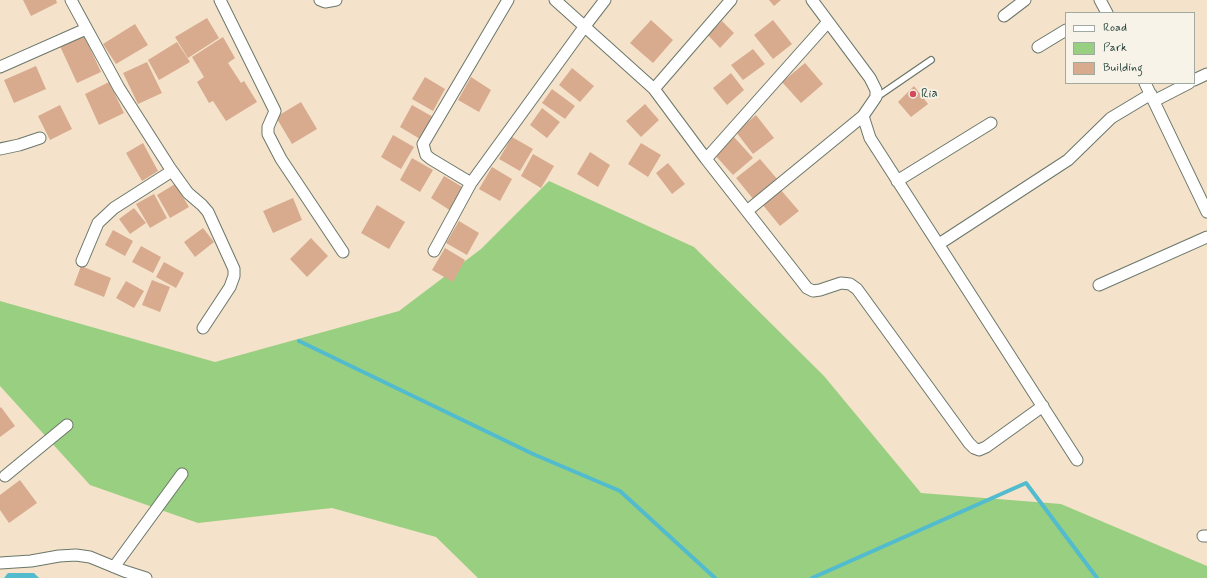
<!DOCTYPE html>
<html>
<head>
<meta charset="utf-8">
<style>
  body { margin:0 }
  #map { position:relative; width:1207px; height:578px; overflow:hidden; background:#f5e2cb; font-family:Mynerve,sans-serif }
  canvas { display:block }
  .legend { position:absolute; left:1065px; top:12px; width:130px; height:72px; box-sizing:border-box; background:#f7f3e8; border:1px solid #a1aaa0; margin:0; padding:5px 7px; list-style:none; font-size:12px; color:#1f3d34 }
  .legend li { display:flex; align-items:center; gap:8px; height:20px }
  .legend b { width:20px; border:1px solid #a1aaa0 }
</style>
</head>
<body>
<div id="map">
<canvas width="1207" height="578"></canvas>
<ul class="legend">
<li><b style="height:5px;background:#fff"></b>Road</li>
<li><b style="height:11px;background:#99cf80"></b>Park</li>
<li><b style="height:11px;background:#d8ab8e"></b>Building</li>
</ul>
</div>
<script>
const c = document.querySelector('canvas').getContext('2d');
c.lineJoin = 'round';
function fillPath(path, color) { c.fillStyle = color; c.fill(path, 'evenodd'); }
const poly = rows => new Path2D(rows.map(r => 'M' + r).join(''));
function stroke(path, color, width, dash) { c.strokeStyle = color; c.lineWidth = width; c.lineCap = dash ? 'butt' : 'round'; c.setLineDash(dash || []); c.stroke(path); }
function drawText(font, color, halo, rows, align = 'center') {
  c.font = font + ' Mynerve,sans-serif'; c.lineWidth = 3.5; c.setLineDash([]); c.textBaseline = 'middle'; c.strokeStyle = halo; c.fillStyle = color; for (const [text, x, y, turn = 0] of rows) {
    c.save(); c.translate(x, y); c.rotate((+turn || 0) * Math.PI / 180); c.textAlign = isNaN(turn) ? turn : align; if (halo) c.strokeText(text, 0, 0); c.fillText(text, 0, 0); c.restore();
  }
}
fillPath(poly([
  [549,181,694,247,824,376,921,493,1061,504,1207,566,1207,578,478,578,436,537,332,508,198,523,90,485,0,386,0,301,215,362,399,311,481,249]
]), '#99cf80');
fillPath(poly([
  [8,573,34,573,39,578,4,578]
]), '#52bcce');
stroke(poly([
  [299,341,533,454,620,491,715,578],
  [812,578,1026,483,1097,578]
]), '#52bcce', 4);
fillPath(poly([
  [23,0,56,0,57,3,31,16],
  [769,0,781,0,774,6],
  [207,18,219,38,188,58,175,37],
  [651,20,673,40,653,63,630,43],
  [773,20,792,44,773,59,754,35],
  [722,21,734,33,720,48,708,35],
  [135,24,148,45,116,64,103,44],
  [83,33,101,72,77,83,59,44],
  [223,37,235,58,228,63,241,83,244,81,257,102,226,121,213,101,209,103,197,82,204,77,192,57],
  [177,42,190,62,159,80,148,60],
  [753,49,765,64,743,80,731,65],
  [147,62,162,93,138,104,123,73],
  [805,63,823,84,801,103,782,82],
  [36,66,46,89,14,103,4,80],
  [572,68,594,86,580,102,559,85],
  [731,73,744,90,727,105,713,88],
  [425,77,445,89,433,111,412,99],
  [471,77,491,90,479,112,458,100],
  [109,82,124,113,99,125,85,94],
  [914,86,928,104,911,117,898,102],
  [552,89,575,106,565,119,542,103],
  [301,102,317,129,292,144,276,117],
  [645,104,659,120,641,137,626,121],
  [60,105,72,129,50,140,38,116],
  [412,105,433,117,420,139,400,127],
  [542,108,560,122,547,138,530,125],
  [756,115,774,138,753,154,736,132],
  [393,135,414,147,401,169,381,157],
  [512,137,533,149,520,171,499,159],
  [734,137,753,158,733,175,714,154],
  [143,143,158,171,142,181,126,153],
  [641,143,661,155,648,177,628,164],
  [590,152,610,165,598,187,577,174],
  [533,154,554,166,541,188,521,176],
  [412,158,433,170,420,192,400,180],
  [760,159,778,180,754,200,736,178],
  [668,163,685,184,672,194,656,173],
  [492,167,512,179,500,201,479,189],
  [444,176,464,188,451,211,431,198],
  [175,184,189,207,170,218,157,195],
  [780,189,799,211,780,226,762,204],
  [154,194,167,218,150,228,136,204],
  [293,198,302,220,273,233,263,211],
  [377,205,405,222,389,249,361,233],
  [134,208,146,223,130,234,119,219],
  [459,221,479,233,467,255,446,243],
  [203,228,214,242,195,257,184,242],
  [113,230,133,241,125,256,105,245],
  [311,238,328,256,307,277,290,259],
  [141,246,161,257,153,273,132,262],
  [445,248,465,260,453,282,432,270],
  [164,262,184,273,176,288,156,277],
  [81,266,111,278,104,297,74,285],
  [152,280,170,287,160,312,142,305],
  [126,281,144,291,134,308,116,298],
  [1,407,15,426,0,437,0,408],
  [20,480,37,503,9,523,0,510,0,495]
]), '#d8ab8e');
const service = poly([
  [877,97,931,60]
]);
const minor = poly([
  [71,0,119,88,170,168,188,193,202,205,208,212,234,269,234,276,230,287,203,328],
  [220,0,275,111,268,127,268,134,281,159,343,252],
  [320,0,325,2,336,0],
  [555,0,654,89,706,159,807,288,813,291,820,290,841,283,850,284,857,289,969,443,974,448,979,450,986,447,1043,406],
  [812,0,870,78,876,90,876,97,863,116,870,138,1077,460],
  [1100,0,1107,13],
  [1004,16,1025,0],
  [1038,47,1066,30],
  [0,67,86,29],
  [1194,80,1207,74],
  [1145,83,1207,212],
  [654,89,731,0],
  [1154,101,1189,83],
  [0,149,19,145,40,138],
  [706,159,828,22],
  [897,181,991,123],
  [471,183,431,159,426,155,423,144,508,0],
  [747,211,863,116],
  [939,244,1068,160,1111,118,1151,94],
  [434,251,471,183,585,26,605,0],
  [82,261,98,223,114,208,172,171],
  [1099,285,1207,237],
  [5,476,67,425],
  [1203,536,1207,536],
  [0,563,31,561,59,556,76,555,90,557,124,571,146,578],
  [114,567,182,474]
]);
stroke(service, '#6a7769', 8);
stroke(minor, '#6a7769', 13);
stroke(service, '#fff', 5.5);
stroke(minor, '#fff', 11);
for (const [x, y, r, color] of [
  [913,94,4,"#d1495b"]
]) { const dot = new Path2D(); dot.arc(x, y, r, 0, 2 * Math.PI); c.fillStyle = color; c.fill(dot); stroke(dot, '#f7f3e8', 1.5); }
drawText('13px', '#1f3d34', '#f7f3e8', [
  ["Ria",921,94]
], 'left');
</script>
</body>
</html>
